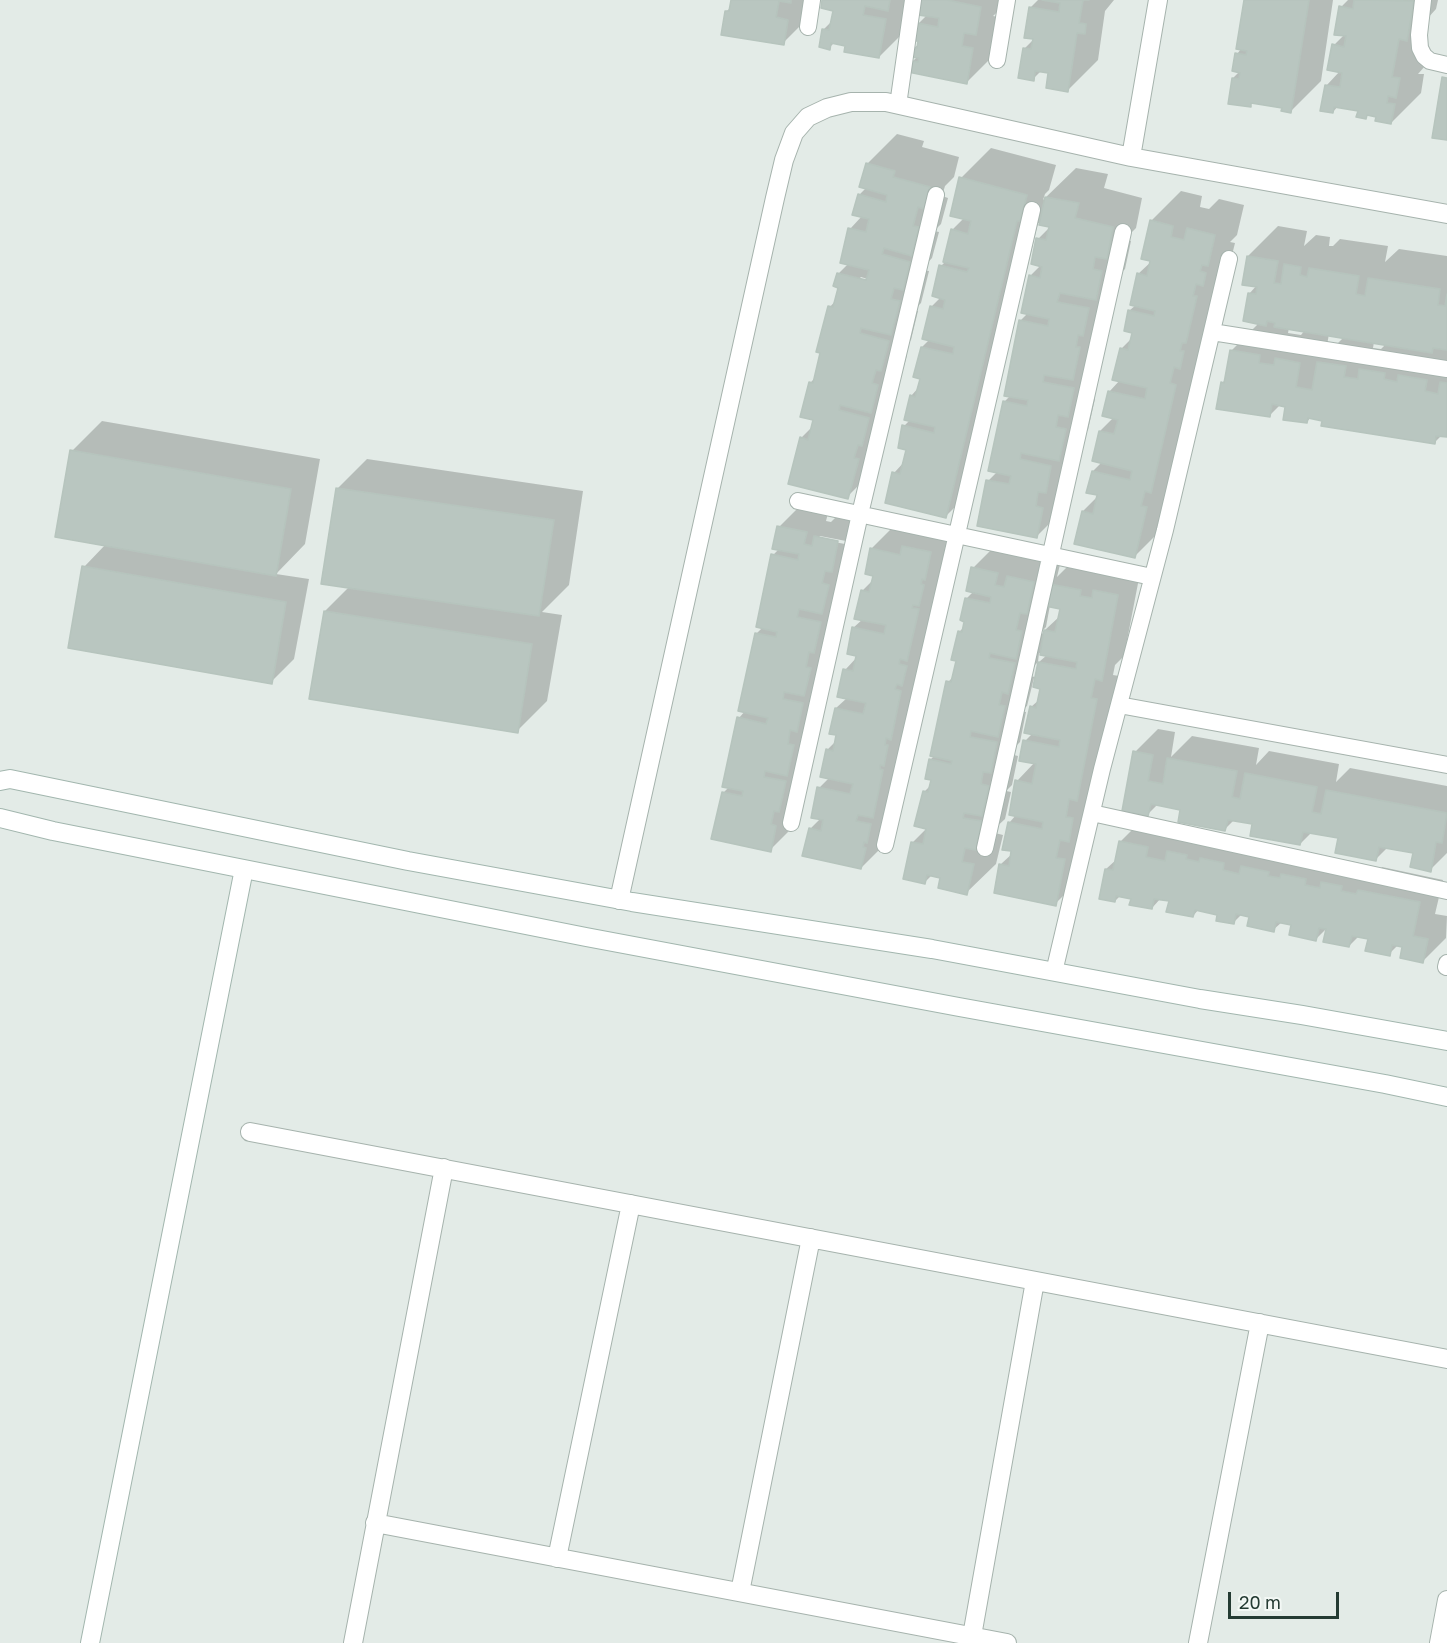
<!DOCTYPE html>
<html>
<head>
<meta charset="utf-8">
<style>
  body { margin:0 }
  #map { position:relative; width:1447px; height:1643px; overflow:hidden; background:#e3ebe7; font-family:"Golos Text",sans-serif }
  canvas { display:block }
  .scale { position:absolute; left:1228px; top:1592px; width:111px; height:27px; box-sizing:border-box; border:3px solid #243b33; border-top:0; padding-left:8px; font-size:18px; line-height:21px; white-space:nowrap; color:#243b33; -webkit-text-stroke:4px #f3f8f5; paint-order:stroke }
</style>
</head>
<body>
<div id="map">
<canvas width="1447" height="1643"></canvas>
<div class="scale">20 m</div>
</div>
<script>
const c = document.querySelector('canvas').getContext('2d');
c.lineJoin = 'round';
function fillPath(path, color) { c.fillStyle = color; c.fill(path, 'evenodd'); }
const poly = rows => new Path2D(rows.map(r => 'M' + r).join(''));
function stroke(path, color, width, dash) { c.strokeStyle = color; c.lineWidth = width; c.lineCap = dash ? 'butt' : 'round'; c.setLineDash(dash || []); c.stroke(path); }
fillPath(poly([
  [732,0,810,0,806,20,783,43,727,11,731,7],
  [824,0,908,0,902,34,879,57,847,44,835,42,829,48,823,30,832,21,834,9],
  [922,0,1006,0,1006,4,993,16,1003,18,997,52,967,82,912,62,917,57,914,48,919,44,918,24,927,15],
  [1038,0,1114,0,1105,11,1098,60,1068,90,1049,72,1041,71,1033,79,1024,49,1035,38,1030,8],
  [1245,0,1333,0,1321,81,1291,111,1283,106,1254,102,1250,105,1233,78,1240,71,1237,54,1241,49],
  [1348,0,1438,0,1436,9,1427,19,1425,66,1418,74,1424,74,1421,93,1391,123,1378,116,1369,114,1365,118,1359,110,1338,106,1333,112,1326,86,1340,71,1334,45,1344,35,1341,7],
  [897,134,924,141,922,147,959,157,954,177,945,186,942,196,948,198,941,224,934,231,939,232,932,258,921,270,929,271,921,303,914,310,918,311,911,340,903,348,901,354,907,355,877,467,847,497,801,438,813,426,815,419,810,383,816,377,830,307,836,300,840,286,838,274,848,264,850,229,862,216,859,195,866,188,867,164],
  [861,277,874,281,858,280],
  [991,148,1056,165,1049,190,1045,194,1043,200,1076,168,1108,174,1104,188,1142,198,1136,228,1124,240,1131,241,1125,269,1116,278,1097,386,1085,398,1095,399,1088,430,1080,438,1066,507,1036,537,988,481,997,472,1004,402,1011,395,1020,321,1028,313,1030,276,1041,265,1038,239,1051,226,1038,223,976,486,946,516,894,473,905,461,908,449,904,426,910,420,911,396,919,387,922,378,922,347,930,339,931,307,941,297,941,266,945,262,952,230,964,218,961,178],
  [1181,191,1202,196,1200,207,1209,209,1219,199,1244,205,1237,235,1230,242,1235,243,1164,527,1134,557,1076,543,1083,511,1098,496,1093,471,1102,462,1100,431,1114,417,1109,392,1120,380,1121,349,1133,337,1130,310,1136,305,1138,274,1153,260,1151,221],
  [1278,226,1307,231,1304,246,1316,235,1330,237,1329,246,1333,246,1340,239,1388,246,1385,262,1399,249,1447,256,1447,436,1442,435,1434,443,1311,417,1307,422,1287,406,1281,404,1269,416,1222,383,1227,378,1231,351,1259,323,1249,294,1257,285,1248,256],
  [1289,328,1305,330,1301,335,1288,333],
  [1329,334,1344,337,1325,356],
  [1374,342,1386,344,1381,349,1373,348],
  [102,421,320,459,305,544,276,574,309,579,294,659,271,682,84,567,106,544,72,451],
  [367,459,583,491,569,585,542,612,562,615,547,701,517,731,325,611,350,586,337,489],
  [802,504,829,509,826,521,831,522,839,514,860,519,793,827,770,850,723,793,729,787,739,718,745,711,756,634,763,627,773,555,779,549,779,527],
  [820,536,846,541,845,544,818,539],
  [894,526,953,530,884,845,861,868,810,829,821,818,819,788,829,778,827,750,837,740,836,708,847,698,845,670,859,655,853,628,863,619,862,591,873,580,871,549],
  [1003,538,1063,552,1057,577,1073,561,1140,573,1124,656,1115,665,1113,675,1119,676,1100,776,1089,788,1088,794,1091,818,1079,830,1078,835,1087,837,1078,881,1055,904,1001,864,1013,853,1009,823,1016,815,1017,781,1035,762,1025,741,1033,733,1031,707,1040,699,1042,687,1036,679,1034,678,1027,706,1021,711,1026,712,1020,742,1010,752,1010,754,1018,756,1012,785,1006,791,1011,792,1005,819,991,832,1003,835,996,864,966,893,942,877,933,874,925,882,913,842,927,828,924,792,931,785,930,760,935,755,948,682,954,676,958,660,959,632,965,626,966,599,974,591,973,568],
  [1050,605,1061,608,1060,616,1045,630,1045,634,1040,633,1046,627],
  [1039,653,1047,655,1039,662,1036,677,1028,676,1029,671,1038,662],
  [1158,729,1175,732,1171,757,1192,736,1259,748,1256,765,1269,751,1339,764,1336,782,1350,768,1447,786,1447,853,1430,870,1415,852,1388,847,1376,859,1339,837,1312,832,1300,844,1254,823,1234,820,1225,829,1182,808,1158,804,1148,814,1135,752],
  [1143,819,1328,856,1327,862,1341,865,1346,860,1364,864,1363,868,1378,872,1382,867,1443,880,1435,914,1447,916,1446,938,1423,961,1404,946,1398,945,1389,954,1370,938,1359,936,1349,946,1327,928,1316,939,1293,924,1282,922,1273,930,1251,915,1242,914,1234,922,1219,914,1199,909,1193,916,1170,900,1161,898,1152,908,1132,898,1120,896,1115,901,1106,869,1117,859,1120,842]
]), '#0003');
const building = poly([
  [731,0,791,0,791,3,779,1,776,17,788,20,784,45,721,35,725,11,729,11,731,0],
  [822,0,890,0,888,11,865,6,863,15,886,19,879,58,844,52,845,46,831,43,830,50,819,47,822,29,829,30,833,11,821,8,822,0],
  [920,0,947,0,981,7,976,35,964,33,962,46,973,48,967,84,908,72,911,61,918,62,919,58,911,57,913,47,917,48,918,41,914,41,917,23,938,27,939,18,918,15,920,0],
  [1042,0,1089,0,1083,0,1079,23,1086,24,1085,34,1077,33,1068,92,1046,88,1048,73,1035,71,1034,81,1018,78,1023,48,1031,49,1033,39,1024,38,1029,7,1059,12,1060,3,1042,0],
  [1244,0,1309,0,1291,113,1281,111,1282,108,1251,103,1251,107,1228,104,1232,78,1239,79,1240,73,1232,71,1235,53,1246,55,1247,51,1236,49,1244,0],
  [1354,0,1414,1,1407,41,1399,39,1392,77,1400,78,1396,98,1388,96,1387,103,1395,104,1391,124,1375,121,1376,117,1367,115,1366,119,1356,117,1358,111,1334,107,1333,113,1320,111,1325,85,1340,87,1342,73,1327,70,1332,44,1344,47,1346,36,1334,35,1339,6,1353,9,1354,0],
  [1442,77,1447,78,1447,140,1432,138,1442,77],
  [866,163,895,171,893,177,930,187,924,209,918,207,913,226,919,227,912,256,884,248,882,254,910,262,903,290,894,288,891,299,900,301,891,335,861,328,860,333,889,341,881,371,876,370,872,383,878,385,871,413,840,405,839,410,869,418,862,446,858,445,854,458,859,459,848,499,788,484,800,437,808,440,813,420,800,417,809,382,813,383,820,353,816,352,828,306,833,307,838,288,833,286,837,273,866,280,869,270,840,263,848,228,866,232,869,219,852,215,858,194,886,202,887,195,859,187,866,163],
  [959,177,1027,195,1020,221,1017,221,946,518,885,503,892,472,900,474,906,450,898,448,902,425,934,433,935,427,904,420,910,395,915,397,920,379,913,377,921,347,953,354,954,347,922,339,930,306,943,309,945,300,932,296,939,265,967,272,969,268,943,262,951,229,968,234,971,221,950,216,959,177],
  [1045,197,1079,203,1075,218,1113,227,1107,259,1095,257,1093,269,1102,271,1096,300,1060,293,1057,302,1089,308,1083,336,1078,335,1076,347,1080,347,1073,380,1044,375,1043,382,1074,388,1068,417,1058,415,1056,427,1066,429,1059,461,1021,453,1020,459,1051,466,1046,493,1038,492,1036,506,1043,508,1037,538,977,526,986,480,1009,484,1011,476,988,471,1003,401,1027,406,1028,400,1004,396,1019,320,1048,326,1049,319,1021,313,1029,275,1040,278,1042,267,1031,264,1036,238,1046,240,1049,227,1039,225,1045,197],
  [1150,220,1173,226,1171,237,1184,240,1187,228,1215,235,1208,266,1202,265,1200,271,1206,273,1203,286,1196,284,1193,296,1197,296,1186,343,1182,343,1180,351,1184,351,1180,369,1174,367,1170,383,1176,385,1151,493,1145,491,1141,506,1147,507,1135,558,1074,544,1082,511,1093,514,1097,495,1086,493,1092,471,1130,480,1132,471,1092,461,1099,431,1114,434,1118,420,1102,416,1108,391,1145,399,1147,388,1112,380,1120,348,1128,350,1132,333,1124,331,1128,310,1154,316,1155,311,1130,305,1137,273,1147,276,1150,261,1141,259,1150,220],
  [1247,256,1278,261,1274,283,1281,284,1284,264,1301,267,1300,275,1307,277,1309,268,1359,276,1356,294,1365,296,1368,278,1440,289,1438,305,1445,306,1447,294,1447,350,1433,348,1432,353,1274,327,1275,323,1267,321,1266,326,1243,321,1248,293,1256,294,1257,287,1242,285,1247,256],
  [1230,350,1260,355,1259,363,1274,365,1275,358,1300,363,1296,387,1312,390,1317,362,1346,366,1344,377,1358,379,1359,369,1385,373,1384,379,1397,382,1398,375,1427,380,1425,391,1438,394,1440,382,1447,383,1447,437,1436,436,1435,444,1321,426,1322,421,1308,418,1307,423,1283,420,1285,407,1272,404,1270,417,1216,409,1221,382,1224,383,1230,350],
  [70,450,291,489,276,576,55,537,70,450],
  [336,488,554,520,539,616,321,584,336,488],
  [777,526,807,532,804,544,812,546,814,536,838,541,832,572,825,571,822,583,829,585,822,614,799,609,797,617,821,622,814,653,809,652,806,667,811,668,804,696,784,692,783,699,803,703,797,732,790,730,788,744,794,745,787,776,765,771,764,777,786,781,779,812,774,811,771,824,776,826,771,852,711,839,722,792,742,796,743,791,722,787,737,717,766,724,768,718,738,711,755,633,776,637,777,632,756,627,771,554,798,560,799,554,772,549,777,526],
  [902,546,931,552,925,580,922,579,921,584,924,585,919,606,913,605,912,608,919,609,907,661,900,659,899,664,907,666,902,686,897,684,895,689,901,691,891,740,886,738,885,745,888,745,884,766,880,765,880,769,883,770,873,818,858,815,856,821,871,824,867,843,864,842,863,847,866,848,861,869,802,856,809,828,821,831,823,820,811,818,817,787,850,794,853,784,820,777,826,749,833,751,836,735,829,734,835,708,863,714,866,703,837,697,843,669,853,671,856,656,847,654,852,627,884,634,886,625,854,619,861,590,869,592,873,576,865,574,870,548,900,555,902,546],
  [82,566,286,602,272,684,68,648,82,566],
  [971,567,998,573,995,585,1004,587,1007,576,1034,582,1027,614,1020,613,1016,630,1022,631,1016,659,990,653,989,658,1015,663,1008,694,1002,692,999,705,1005,706,998,737,971,731,970,737,997,742,991,773,983,772,981,784,989,786,982,816,964,813,963,818,982,821,976,850,965,848,962,862,974,864,967,895,938,888,940,878,927,875,925,884,903,879,911,842,923,844,926,829,914,826,923,791,928,792,931,780,925,779,929,759,951,764,952,761,930,756,946,681,951,682,956,661,951,660,958,631,962,632,964,622,960,620,965,598,990,603,991,597,966,591,971,567],
  [1049,584,1081,590,1080,596,1092,598,1093,590,1118,595,1102,681,1095,679,1091,698,1097,699,1077,801,1069,799,1066,817,1073,818,1069,842,1060,840,1056,858,1065,859,1056,906,994,893,999,864,1009,866,1011,851,1002,850,1008,822,1042,829,1043,822,1009,815,1015,780,1032,784,1036,764,1019,761,1023,740,1059,747,1060,740,1024,733,1030,706,1036,708,1040,689,1033,687,1038,662,1076,669,1077,662,1040,655,1044,630,1055,632,1060,609,1045,606,1049,584],
  [324,611,532,644,518,733,309,699,324,611],
  [1133,751,1153,755,1148,781,1163,784,1167,758,1237,771,1232,797,1240,799,1245,773,1317,787,1312,812,1321,814,1326,790,1447,813,1442,843,1436,842,1431,872,1410,867,1413,853,1379,847,1376,861,1335,853,1338,838,1303,832,1300,845,1250,836,1252,824,1228,820,1225,831,1178,822,1180,810,1151,804,1148,816,1122,811,1133,751],
  [1119,841,1148,847,1146,857,1165,861,1167,851,1187,855,1186,859,1199,862,1200,858,1224,863,1223,870,1239,874,1241,866,1269,872,1268,876,1280,878,1281,874,1306,879,1305,885,1320,888,1321,882,1342,886,1341,891,1356,894,1358,890,1420,902,1413,936,1428,939,1423,963,1400,958,1402,947,1392,945,1390,956,1365,951,1368,939,1352,936,1349,947,1323,942,1326,929,1319,928,1316,941,1289,935,1291,925,1276,922,1274,932,1247,926,1249,917,1236,914,1234,924,1216,921,1217,915,1195,910,1193,917,1166,912,1169,901,1154,899,1152,909,1129,905,1131,899,1116,896,1115,902,1099,899,1105,869,1113,870,1119,841]
]);
fillPath(building, '#b9c6c0');
stroke(building, '#b6c4bd', 1.5);
const lane = poly([
  [1423,0,1419,35,1420,48,1424,56,1430,61,1447,65],
  [808,27,812,0],
  [997,60,1007,0],
  [898,105,913,0],
  [1212,332,1447,369],
  [798,501,1152,577],
  [1119,705,1447,765],
  [1092,813,1447,891],
  [791,823,860,514,936,195],
  [885,845,1032,210],
  [985,848,1123,232],
  [1446,967,1447,963],
  [1054,972,1102,769,1165,530,1229,259]
]);
const street = poly([
  [1131,157,1158,0],
  [619,900,775,198,784,160,794,133,808,117,827,108,851,102,886,102,1131,157,1447,214],
  [250,1132,1447,1359],
  [375,1523,1007,1643],
  [557,1558,631,1204],
  [740,1592,811,1238],
  [972,1636,1035,1281],
  [353,1643,444,1168],
  [1198,1643,1260,1323],
  [1439,1643,1447,1600]
]);
const secondary = poly([
  [0,781,10,779,408,861,632,902,932,949,1200,999,1302,1015,1447,1041],
  [0,818,53,831,586,937,959,1007,1385,1084,1447,1097],
  [90,1643,244,869]
]);
stroke(lane, '#a6b3ad', 18);
stroke(street, '#a6b3ad', 20);
stroke(secondary, '#a2b6ae', 20);
stroke(lane, '#fff', 16);
stroke(street, '#fff', 18);
stroke(secondary, '#fff', 18);
</script>
</body>
</html>
